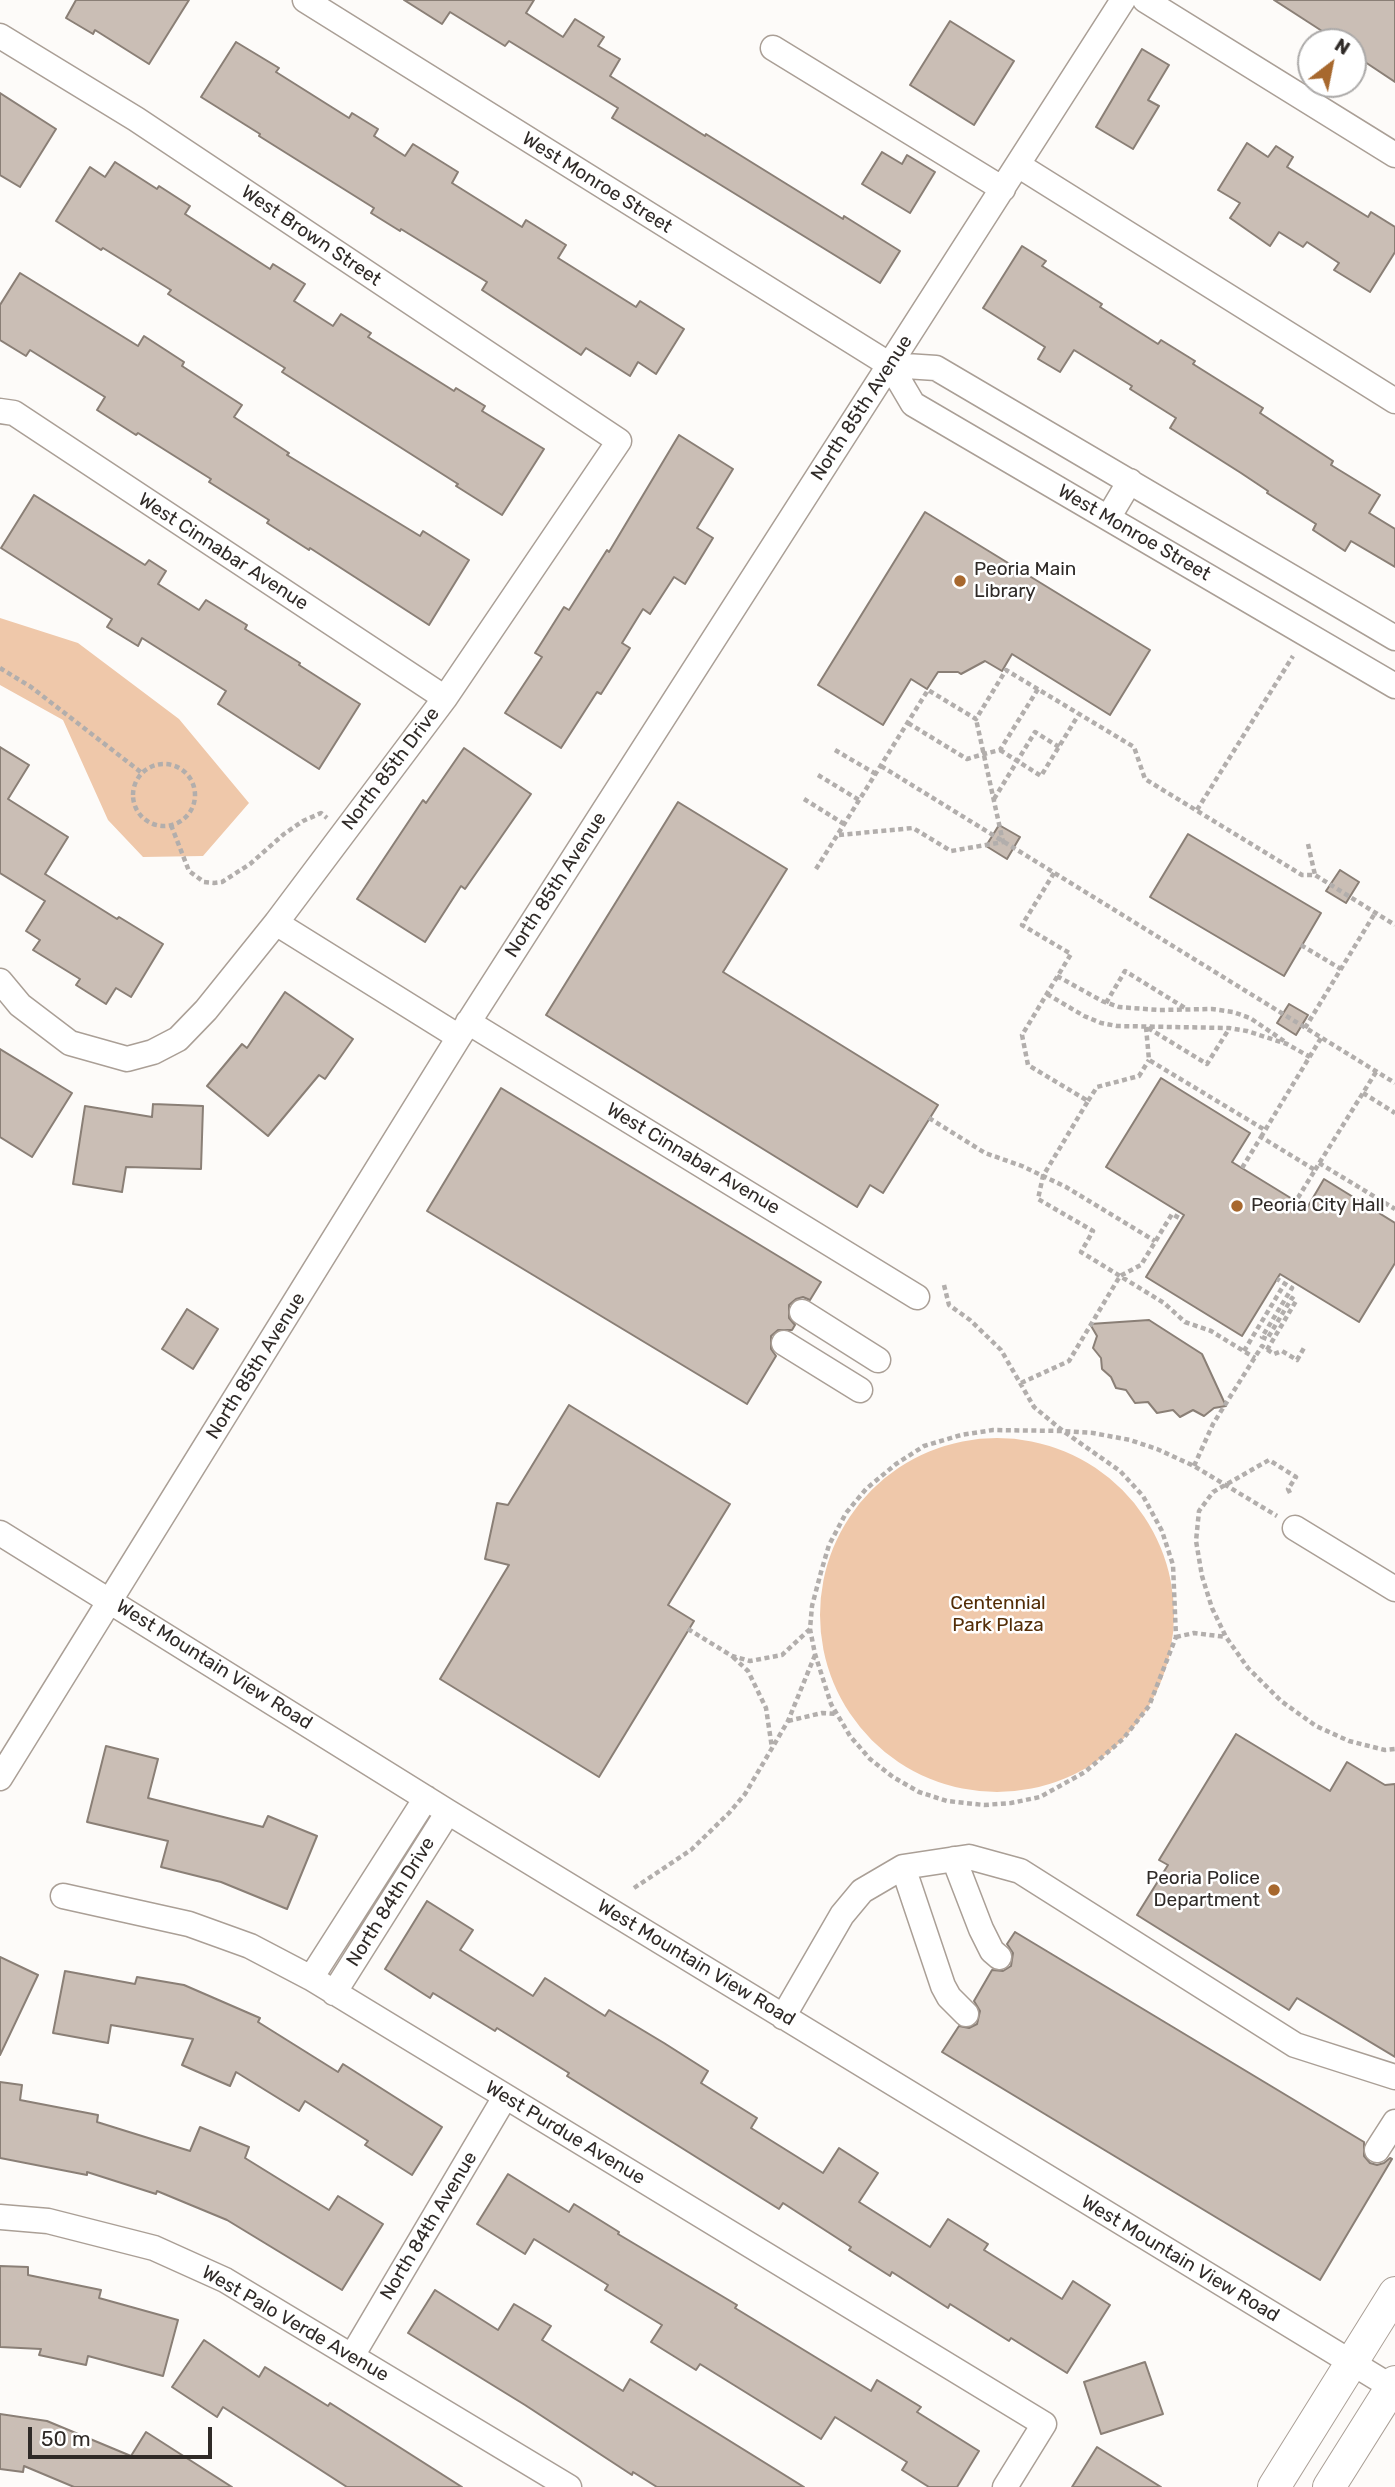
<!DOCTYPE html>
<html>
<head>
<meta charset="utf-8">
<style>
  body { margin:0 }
  #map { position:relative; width:1395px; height:2487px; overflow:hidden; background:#fdfbf9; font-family:Rubik,sans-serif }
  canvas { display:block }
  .north { position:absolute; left:1297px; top:28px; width:70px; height:70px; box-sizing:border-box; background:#fff; border:2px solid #acaaa9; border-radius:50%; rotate:32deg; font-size:19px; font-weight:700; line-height:28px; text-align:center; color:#2f2a27 }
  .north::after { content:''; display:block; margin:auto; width:24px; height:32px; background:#a7682e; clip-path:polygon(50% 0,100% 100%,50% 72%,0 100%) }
  .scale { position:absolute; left:28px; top:2427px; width:184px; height:32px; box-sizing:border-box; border:4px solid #2f2a27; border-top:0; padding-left:9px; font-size:21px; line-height:24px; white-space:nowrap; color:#2f2a27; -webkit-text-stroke:5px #fff; paint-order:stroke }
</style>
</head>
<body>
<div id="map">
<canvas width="1395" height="2487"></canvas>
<div class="north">N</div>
<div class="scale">50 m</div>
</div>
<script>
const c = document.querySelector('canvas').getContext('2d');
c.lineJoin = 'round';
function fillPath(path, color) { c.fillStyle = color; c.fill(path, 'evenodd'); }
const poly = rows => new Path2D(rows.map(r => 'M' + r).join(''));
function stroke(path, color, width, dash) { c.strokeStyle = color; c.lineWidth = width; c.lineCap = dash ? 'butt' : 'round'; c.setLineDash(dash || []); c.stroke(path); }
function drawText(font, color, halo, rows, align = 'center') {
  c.font = font + ' Rubik,sans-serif'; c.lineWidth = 5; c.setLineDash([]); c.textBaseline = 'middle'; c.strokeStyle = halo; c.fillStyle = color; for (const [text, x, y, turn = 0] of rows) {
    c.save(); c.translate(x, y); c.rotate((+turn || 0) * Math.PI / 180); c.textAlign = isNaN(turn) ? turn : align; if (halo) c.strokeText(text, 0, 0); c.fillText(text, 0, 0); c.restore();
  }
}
fillPath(poly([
  [0,618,78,643,179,719,249,803,203,856,143,857,108,820,63,720,0,685],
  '820 1615a177 177 0 1 1 354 0a177 177 0 1 1-354 0Z'
]), '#efc8aa');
const building = poly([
  [76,0,189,0,149,64,95,30,93,34,66,18,76,0],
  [404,0,534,0,526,13,563,37,575,19,604,37,598,46,620,59,610,76,705,136,706,134,843,219,844,216,900,251,880,283,612,118,618,108,509,41,505,46,450,12,442,24,404,0],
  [1274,0,1395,0,1395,82,1353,54,1353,42,1339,42,1274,0],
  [950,21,1014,61,974,125,910,85,950,21],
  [236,42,279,68,276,72,349,118,352,113,378,129,374,136,405,156,413,144,458,172,452,183,522,227,526,220,566,245,558,258,636,307,640,301,684,329,656,374,638,362,630,376,586,348,581,355,482,290,487,282,401,229,400,231,371,213,374,208,259,136,260,134,201,97,236,42],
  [1142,49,1169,65,1148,100,1159,106,1133,149,1096,127,1142,49],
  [0,93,56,129,20,187,0,175,0,93],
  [1247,143,1268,157,1276,146,1293,157,1287,167,1368,217,1371,212,1395,227,1395,252,1370,292,1334,270,1339,263,1307,242,1303,247,1279,232,1270,246,1230,218,1240,203,1218,190,1247,143],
  [882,152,902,164,907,155,935,172,910,213,862,184,882,152],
  [115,162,157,189,159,186,190,206,185,214,270,269,273,264,305,284,294,301,333,326,341,314,371,333,368,337,454,391,456,388,485,406,482,411,544,449,502,515,456,486,458,484,282,372,285,368,168,294,171,290,103,248,101,250,56,221,90,167,105,177,115,162],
  [1022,246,1046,261,1042,266,1102,304,1100,307,1158,344,1161,340,1195,361,1193,364,1263,408,1260,413,1333,461,1331,465,1380,495,1369,513,1395,529,1395,567,1351,541,1345,551,1313,530,1316,524,1267,493,1268,491,1241,473,1170,428,1176,418,1130,389,1132,386,1074,350,1060,372,1038,359,1045,347,983,308,1022,246],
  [20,273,138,346,144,336,184,362,182,366,242,405,234,417,289,453,287,455,420,536,423,531,469,560,429,625,310,548,309,550,267,523,269,520,209,482,211,479,138,433,136,435,97,410,105,397,30,350,26,356,0,340,0,305,20,273],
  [679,435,733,469,697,528,713,538,685,584,674,577,650,614,643,609,622,643,630,648,601,694,597,692,561,748,505,713,542,657,535,653,564,607,569,610,607,550,609,552,679,435],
  [34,495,145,565,149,560,166,571,158,584,199,610,206,600,247,625,245,629,300,663,299,665,360,704,319,769,218,704,226,691,142,638,138,646,107,627,112,619,1,548,34,495],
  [925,512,1150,650,1110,715,1012,654,1002,671,985,661,961,674,958,672,938,672,927,689,911,679,883,725,818,685,925,512],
  [0,747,29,765,8,799,68,837,45,874,117,919,119,917,163,944,131,997,116,988,106,1004,76,985,80,979,33,950,40,940,26,931,45,901,0,873,0,747],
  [464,748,531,794,465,889,461,886,425,942,357,899,423,800,426,803,464,748],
  [678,802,787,869,723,972,938,1105,883,1193,870,1185,857,1207,546,1015,678,802],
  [999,825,1020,837,1007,859,986,846,999,825],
  [1188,834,1321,913,1284,976,1150,897,1188,834],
  [1340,870,1359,882,1346,903,1326,891,1340,870],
  [285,992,353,1039,325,1079,319,1075,268,1136,207,1086,242,1044,247,1048,285,992],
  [1289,1004,1308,1015,1296,1035,1277,1023,1289,1004],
  [0,1049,72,1093,32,1157,0,1137,0,1049],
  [1161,1078,1250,1133,1232,1162,1307,1208,1324,1179,1395,1223,1395,1263,1359,1322,1280,1274,1242,1336,1146,1277,1184,1215,1106,1167,1161,1078],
  [501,1088,821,1282,810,1300,803,1297,796,1299,789,1305,789,1318,795,1325,792,1330,778,1330,771,1336,771,1349,776,1356,747,1404,427,1211,501,1088],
  [153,1104,203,1106,201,1169,126,1167,122,1192,73,1184,85,1106,152,1117,153,1104],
  [187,1309,218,1329,193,1369,162,1349,187,1309],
  [1149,1320,1202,1354,1226,1406,1214,1408,1204,1416,1193,1410,1180,1417,1173,1410,1157,1413,1148,1402,1135,1403,1126,1390,1116,1388,1111,1377,1102,1369,1101,1358,1093,1348,1097,1336,1090,1324,1149,1320],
  [569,1405,730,1504,668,1605,694,1621,599,1777,440,1679,509,1565,485,1559,497,1503,508,1505,569,1405],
  [1236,1734,1330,1791,1347,1762,1385,1785,1395,1784,1395,2057,1297,1998,1289,2010,1137,1915,1168,1865,1159,1860,1236,1734],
  [106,1746,158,1759,148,1798,263,1827,268,1816,317,1836,287,1909,221,1882,161,1867,168,1841,87,1822,106,1746],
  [427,1901,473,1930,460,1950,533,1996,545,1978,605,2016,609,2010,664,2043,708,2071,701,2083,757,2118,751,2128,823,2173,839,2148,878,2173,859,2202,930,2247,948,2219,988,2244,984,2250,1062,2299,1073,2281,1110,2305,1067,2373,1011,2338,1009,2341,950,2304,948,2308,892,2272,890,2276,849,2250,851,2247,783,2203,779,2209,567,2076,569,2073,497,2028,495,2031,433,1993,430,1998,385,1969,427,1901],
  [1015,1932,1364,2142,1364,2156,1370,2163,1377,2165,1384,2163,1390,2158,1392,2159,1320,2280,942,2052,959,2026,969,2028,977,2024,980,2011,974,2001,992,1970,1003,1971,1011,1966,1013,1953,1007,1944,1015,1932],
  [0,1957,38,1975,0,2055,0,1957],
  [65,1971,135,1984,137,1977,184,1985,260,2018,258,2022,338,2072,343,2064,442,2127,412,2175,365,2145,368,2141,305,2101,299,2111,236,2072,230,2086,182,2065,193,2039,111,2025,108,2043,53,2033,65,1971],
  [0,2082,22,2085,20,2100,98,2115,97,2122,190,2151,200,2127,249,2147,245,2158,329,2210,338,2196,383,2224,342,2290,227,2220,157,2191,156,2194,87,2172,87,2175,0,2158,0,2082],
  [508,2174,569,2212,574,2204,619,2232,618,2234,737,2305,735,2308,871,2391,877,2380,921,2407,917,2412,979,2451,957,2487,929,2487,902,2470,907,2462,835,2417,821,2439,700,2364,696,2370,651,2342,662,2325,605,2290,608,2285,534,2239,525,2254,477,2224,508,2174],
  [0,2266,28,2267,28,2275,101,2290,99,2298,178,2320,163,2376,88,2356,86,2365,39,2355,41,2349,0,2347,0,2266],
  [435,2290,498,2330,514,2304,551,2326,542,2340,623,2391,630,2379,804,2487,657,2487,633,2472,632,2475,525,2405,408,2333,435,2290],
  [204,2340,259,2377,265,2367,328,2406,330,2403,462,2487,347,2487,223,2407,217,2417,172,2387,204,2340],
  [1145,2362,1163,2414,1101,2434,1084,2382,1145,2362],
  [0,2414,47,2421,131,2456,146,2432,232,2487,74,2487,24,2466,23,2472,0,2469,0,2414],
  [1097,2447,1161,2487,1072,2487,1097,2447]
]);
fillPath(building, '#cabeb5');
stroke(building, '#8a7f76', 2);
const minor = poly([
  [305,0,890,365,936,368,1395,638],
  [1145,0,1395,155],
  [0,36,136,119,619,441,445,698,276,923,206,1010,178,1039,153,1052,127,1059,70,1043,20,1005,0,981],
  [773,48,1003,189],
  [1018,165,1395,401],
  [890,365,913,404,1395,686],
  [0,411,14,413,445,698],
  [1108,518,1130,481],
  [276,923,459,1037],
  [468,1022,917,1297],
  [802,1312,878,1360],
  [784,1343,860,1390],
  [1295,1528,1395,1589],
  [0,1533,448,1812,1395,2389],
  [0,1778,459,1037,1123,0],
  [954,1859,981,1929,992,1951,999,1957],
  [903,1867,943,1986,949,1997,966,2014],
  [63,1896,189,1924,250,1946,311,1978,1044,2424,1005,2487],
  [311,1978,426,1798],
  [334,1993,448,1812],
  [783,2017,842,1915,862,1891,903,1867,969,1857,1020,1871,1295,2045,1395,2077],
  [1377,2150,1395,2122],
  [0,2217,48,2221,154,2248,225,2280,569,2487],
  [352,2356,505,2097]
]);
const major = poly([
  [1274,2487,1395,2293],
  [1329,2487,1395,2382]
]);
stroke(minor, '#aa9f96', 27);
stroke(major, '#aa9f96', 34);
stroke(poly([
  [0,668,31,687,142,773],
  [908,723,967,759,984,754,1000,750,1038,689],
  [835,750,876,774],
  [1000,750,1041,776,1079,714],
  '133 795a31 31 0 1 1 62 0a31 31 0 1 1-62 0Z',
  [881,766,1395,1083],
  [818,775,859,800],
  [804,799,844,824],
  [994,799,1035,732,1059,747],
  [1197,810,1293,656],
  [171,825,189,871,204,882,214,883,222,882,250,864,284,834,303,821,321,813,327,818],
  [839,835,913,828,951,851,1003,842,976,719],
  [1308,844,1315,875],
  [816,869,928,690,976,719,1006,670,1134,747,1145,779,1302,875,1315,875,1395,925],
  [1054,873,1022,925,1071,954,1022,1035,1028,1065,1088,1101,1043,1176,1038,1199,1093,1231,1081,1252,1164,1303,1185,1322,1211,1331,1255,1358],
  [1301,945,1341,969],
  [1057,976,1102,1001,1119,1007,1159,1010,1212,1009,1233,1012,1250,1018,1284,1041],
  [1047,994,1084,1016,1101,1023,1117,1026,1229,1028,1247,1031,1287,1044,1310,1057],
  [1106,1003,1125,971,1185,1008],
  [1146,1027,1149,1060,1265,1130],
  [1148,1028,1207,1064,1229,1029],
  [1305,1028,1375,913],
  [1363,1093,1395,1113],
  [1088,1101,1097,1087,1139,1076,1149,1060],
  [929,1118,985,1153,1022,1166,1066,1187,1155,1241],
  [1261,1137,1321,1038],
  [1319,1163,1395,1209],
  [1242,1168,1261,1137,1315,1170,1296,1201],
  [1315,1170,1376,1072],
  [944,1285,949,1305,970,1320,1001,1350,1034,1407,1063,1431,1120,1471,1143,1496,1162,1531,1173,1565,1176,1637,1149,1706,1123,1739,1085,1772,1040,1797,1011,1803,984,1805,947,1801,919,1792,893,1777,870,1759,850,1736,831,1704,815,1654,810,1629,812,1606,821,1572,829,1545,846,1513,866,1489,896,1464,924,1446,961,1435,993,1430,1063,1431,1093,1433,1130,1440,1157,1449,1194,1466,1277,1516],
  [1267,1350,1296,1301,1292,1298,1267,1339,1262,1337,1292,1288,1277,1279],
  [1244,1351,1285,1283],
  [1021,1383,1069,1361,1120,1276,1141,1265,1172,1214,1181,1219],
  [1194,1466,1213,1424,1262,1346,1274,1354,1282,1351,1297,1360,1304,1348],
  [1290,1493,1288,1489,1296,1477,1269,1460,1213,1492,1199,1511,1196,1541,1202,1576,1212,1608,1226,1637,1248,1668,1281,1701,1316,1726,1349,1741,1385,1750,1395,1749],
  [688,1629,732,1656,750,1661,782,1655,810,1629],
  [1176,1637,1194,1633,1226,1637],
  [733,1657,748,1671,766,1708,772,1748],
  [788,1721,822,1713,837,1714],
  [634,1888,691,1850,729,1813,745,1794,788,1721,815,1655]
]), '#b2aeac', 4.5, [5, 3.5]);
stroke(minor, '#fff', 24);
stroke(major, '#fff', 32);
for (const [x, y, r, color] of [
  [960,581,7,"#a7682e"],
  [1237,1206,7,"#a7682e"],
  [1274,1890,7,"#a7682e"]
]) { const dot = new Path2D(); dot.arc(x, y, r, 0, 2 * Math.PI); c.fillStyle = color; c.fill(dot); stroke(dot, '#fff', 2.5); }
drawText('19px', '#2f2a27', '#fff', [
  ["West Monroe Street",597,183,32],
  ["West Brown Street",311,236,34],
  ["North 85th Avenue",862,408,-57],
  ["West Monroe Street",1134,533,30],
  ["West Cinnabar Avenue",223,552,33],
  ["North 85th Drive",391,769,-53],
  ["North 85th Avenue",556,885,-57],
  ["West Cinnabar Avenue",693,1159,31],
  ["North 85th Avenue",256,1366,-58],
  ["West Mountain View Road",214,1665,32],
  ["North 84th Drive",391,1902,-58],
  ["West Mountain View Road",696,1963,31],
  ["West Purdue Avenue",565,2133,31],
  ["North 84th Avenue",429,2226,-59],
  ["West Mountain View Road",1180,2259,31],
  ["West Palo Verde Avenue",295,2324,30]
]);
drawText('19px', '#2f2a27', '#fff', [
  ["Peoria Main",974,570],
  ["Library",974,592],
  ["Peoria City Hall",1251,1206],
  ["Peoria Police",1260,1879,"right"],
  ["Department",1260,1901,"right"]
], 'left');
drawText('19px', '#532d06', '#fff', [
  ["Centennial",998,1604],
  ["Park Plaza",998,1626]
]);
</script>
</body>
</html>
